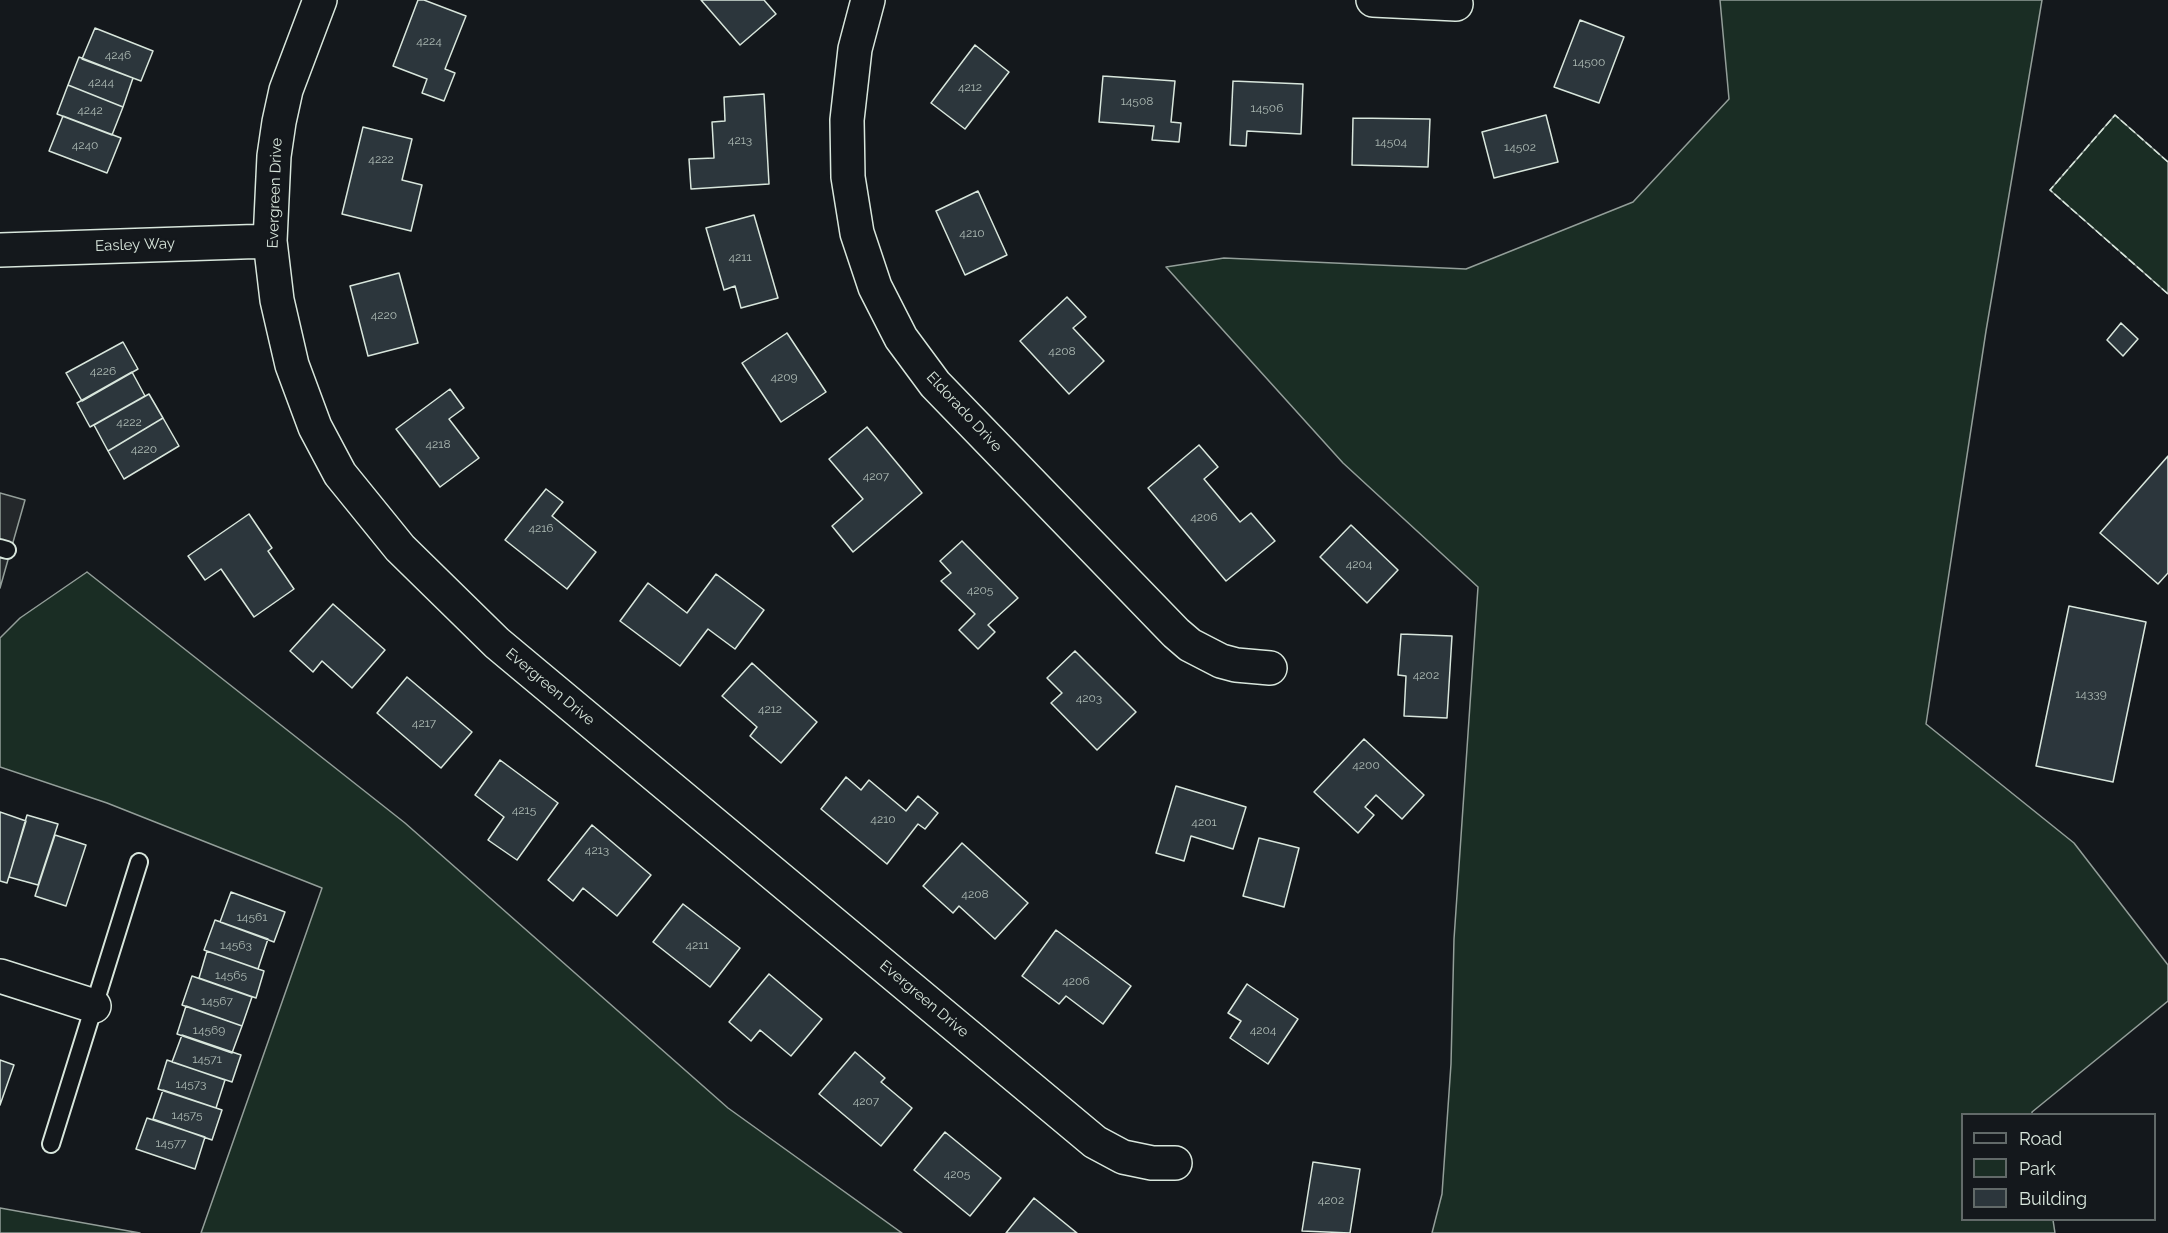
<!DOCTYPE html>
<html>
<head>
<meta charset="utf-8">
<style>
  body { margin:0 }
  #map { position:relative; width:2168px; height:1233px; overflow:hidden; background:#14181c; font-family:Raleway,sans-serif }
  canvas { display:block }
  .legend { position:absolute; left:1961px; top:1113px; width:195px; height:108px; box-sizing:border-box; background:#14181c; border:2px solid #626a69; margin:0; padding:8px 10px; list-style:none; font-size:18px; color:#d8e6dc }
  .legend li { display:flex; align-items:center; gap:12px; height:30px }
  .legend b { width:30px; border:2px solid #626a69 }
</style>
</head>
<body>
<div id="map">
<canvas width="2168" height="1233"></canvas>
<ul class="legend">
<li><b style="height:8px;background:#14181c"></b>Road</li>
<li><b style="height:16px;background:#1a2d24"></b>Park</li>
<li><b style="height:16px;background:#2c363c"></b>Building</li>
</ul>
</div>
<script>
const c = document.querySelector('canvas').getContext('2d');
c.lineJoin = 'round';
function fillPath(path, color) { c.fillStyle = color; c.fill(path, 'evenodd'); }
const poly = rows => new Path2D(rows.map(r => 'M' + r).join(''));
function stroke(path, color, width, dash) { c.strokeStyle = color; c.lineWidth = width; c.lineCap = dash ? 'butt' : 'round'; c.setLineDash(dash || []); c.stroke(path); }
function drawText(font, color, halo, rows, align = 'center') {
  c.font = font + ' Raleway,sans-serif'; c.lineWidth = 4.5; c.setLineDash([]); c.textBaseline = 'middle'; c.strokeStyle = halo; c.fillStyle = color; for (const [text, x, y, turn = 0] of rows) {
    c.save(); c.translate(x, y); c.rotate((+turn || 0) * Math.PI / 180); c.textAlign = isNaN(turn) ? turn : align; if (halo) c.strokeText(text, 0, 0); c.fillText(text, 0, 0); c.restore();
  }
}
const green = poly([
  [1720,0,2042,0,1986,331,1926,724,2074,843,2168,965,2168,1001,2032,1112,2032,1114,1962,1114,1962,1220,2053,1220,2055,1233,1432,1233,1442,1194,1451,1064,1454,939,1478,587,1343,463,1166,267,1224,258,1466,269,1633,202,1729,99,1720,0],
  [2115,115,2168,162,2168,294,2050,190,2115,115],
  [87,572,405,823,728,1108,902,1233,201,1233,322,888,107,803,0,767,0,638,20,618,87,572],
  [0,1208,140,1233,0,1233,0,1208]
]);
fillPath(green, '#1a2d24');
stroke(green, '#939e99', 1.5);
const parking = poly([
  [0,493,25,500,0,588,0,493]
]);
fillPath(parking, '#24282b');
stroke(parking, '#939e99', 1.5);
const building = poly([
  [418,0,424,0,466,16,445,69,455,73,444,101,422,93,427,79,393,66,418,0],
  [701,0,764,0,776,14,740,45,701,0],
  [1580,20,1624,37,1599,103,1554,87,1580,20],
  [95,28,153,51,141,81,82,59,95,28],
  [975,45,1009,72,965,129,931,103,975,45],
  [79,57,133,78,123,107,68,85,79,57],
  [1103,76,1175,81,1171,122,1181,123,1179,142,1152,140,1154,126,1099,122,1103,76],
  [1233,81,1303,84,1301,134,1247,131,1246,146,1230,145,1233,81],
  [68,85,123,107,112,135,57,114,68,85],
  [764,94,769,184,691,189,689,159,714,158,712,122,725,121,724,97,764,94],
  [1546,115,1558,162,1494,178,1482,132,1546,115],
  [63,116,121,138,107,173,49,151,63,116],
  [1353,118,1430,119,1428,167,1352,165,1353,118],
  [363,127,412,139,402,180,422,185,411,231,342,214,363,127],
  [978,191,1007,255,965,275,936,211,978,191],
  [754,215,778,298,741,308,735,286,724,290,706,228,754,215],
  [399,273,418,343,368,356,350,286,399,273],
  [1067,297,1086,317,1073,328,1104,361,1069,394,1020,341,1067,297],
  [2121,323,2138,339,2123,356,2107,340,2121,323],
  [787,333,826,392,781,422,742,363,787,333],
  [123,342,138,369,82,401,66,373,123,342],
  [132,372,145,396,90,427,77,403,132,372],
  [450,389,464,408,449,419,479,458,440,487,396,429,450,389],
  [149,394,163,418,108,451,94,425,149,394],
  [163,418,179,446,124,479,108,451,163,418],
  [867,427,922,493,853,552,832,526,863,499,829,459,867,427],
  [1199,445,1218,467,1204,479,1240,522,1251,513,1275,541,1226,581,1148,488,1199,445],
  [2168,456,2168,573,2158,584,2100,533,2168,456],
  [546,489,563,502,552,516,596,552,567,589,505,540,546,489],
  [249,514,272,548,268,551,294,589,254,617,221,569,205,580,188,556,249,514],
  [1351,525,1398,570,1367,603,1320,557,1351,525],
  [962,541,1018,598,988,625,995,632,978,649,959,630,975,614,941,581,951,573,940,561,962,541],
  [716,574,764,610,735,649,708,629,680,666,620,621,648,583,687,613,716,574],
  [333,604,385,650,352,688,322,661,313,672,290,651,333,604],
  [2069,606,2146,622,2113,782,2036,766,2069,606],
  [1401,634,1452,636,1447,718,1404,716,1406,676,1398,675,1401,634],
  [1075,651,1136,712,1097,750,1051,703,1062,693,1047,678,1075,651],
  [752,663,817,722,781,763,750,736,757,727,722,696,752,663],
  [407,677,472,732,441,768,377,713,407,677],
  [1364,739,1424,795,1402,819,1376,795,1365,807,1374,815,1358,833,1314,792,1364,739],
  [500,760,558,803,517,860,488,840,504,817,475,795,500,760],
  [846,777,861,790,869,780,906,811,918,796,938,813,925,829,918,824,887,864,821,809,846,777],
  [1176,786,1246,807,1233,849,1191,836,1184,861,1156,853,1176,786],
  [0,812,26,821,7,883,0,881,0,812],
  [27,815,58,824,38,885,9,877,27,815],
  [592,825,651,875,617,916,583,888,573,901,548,880,592,825],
  [55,835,86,845,66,906,35,896,55,835],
  [1259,838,1299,848,1284,907,1243,896,1259,838],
  [962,843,1028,903,995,939,959,906,953,913,923,886,962,843],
  [231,892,285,912,274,942,220,922,231,892],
  [683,904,740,948,710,987,653,942,683,904],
  [215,920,268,939,258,969,204,950,215,920],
  [1056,930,1131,986,1103,1024,1066,996,1059,1004,1022,976,1056,930],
  [207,951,264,971,256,998,199,978,207,951],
  [769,974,822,1019,791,1056,760,1030,751,1041,729,1022,769,974],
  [192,976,252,997,242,1026,182,1005,192,976],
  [1247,984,1298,1019,1268,1064,1230,1038,1241,1021,1228,1013,1247,984],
  [186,1006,242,1026,232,1053,177,1034,186,1006],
  [182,1035,241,1055,232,1082,172,1062,182,1035],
  [855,1052,885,1078,881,1082,912,1108,881,1146,819,1094,855,1052],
  [0,1060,14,1065,0,1105,0,1060],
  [167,1060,225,1080,216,1108,158,1089,167,1060],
  [163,1090,222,1110,212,1140,153,1119,163,1090],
  [147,1118,205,1137,195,1169,136,1149,147,1118],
  [945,1132,1001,1178,970,1216,914,1170,945,1132],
  [1313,1162,1360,1169,1350,1233,1302,1231,1313,1162],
  [1034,1198,1077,1233,1006,1233,1034,1198]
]);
fillPath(building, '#2c363c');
stroke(building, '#d8e6dc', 1.5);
const service = poly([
  [0,548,7,550],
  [51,1144,139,862]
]);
const minor = poly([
  [320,0,286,90,279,122,274,156,270,241,277,300,292,365,315,427,340,474,400,548,497,643,1095,1142,1123,1157,1152,1163,1175,1163],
  [868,0,855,49,847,120,848,177,857,233,875,287,901,338,935,384,1176,633,1190,645,1221,661,1236,665,1270,668],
  [1373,0,1456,4],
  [0,250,270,241],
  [0,976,94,1006]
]);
stroke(service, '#d8e6dc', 20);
stroke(minor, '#d8e6dc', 36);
stroke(service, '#14181c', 16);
stroke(minor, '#14181c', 33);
stroke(poly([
  [2168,162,2115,115,2050,190,2168,294]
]), '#d8e6dc', 1.5, [8, 3]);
drawText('12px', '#adbab4', null, [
  ["4224",429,41],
  ["4246",118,55],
  ["14500",1589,62],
  ["4244",101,82],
  ["4212",970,87],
  ["14508",1137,101],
  ["14506",1267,108],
  ["4242",90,110],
  ["4213",740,140],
  ["14504",1391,142],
  ["4240",85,145],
  ["14502",1520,147],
  ["4222",381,159],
  ["4210",972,233],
  ["4211",740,257],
  ["4220",384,315],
  ["4208",1062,351],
  ["4226",103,371],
  ["4209",784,377],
  ["4222",129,422],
  ["4218",438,444],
  ["4220",144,449],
  ["4207",876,476],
  ["4206",1204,517],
  ["4216",541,528],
  ["4204",1359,564],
  ["4205",980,590],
  ["4202",1426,675],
  ["14339",2091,694],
  ["4203",1089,698],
  ["4212",770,709],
  ["4217",424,723],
  ["4200",1366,765],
  ["4215",524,810],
  ["4210",883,819],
  ["4201",1204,822],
  ["4213",597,850],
  ["4208",975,894],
  ["14561",252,917],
  ["14563",236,945],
  ["4211",697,945],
  ["14565",231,975],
  ["4206",1076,981],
  ["14567",217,1001],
  ["14569",209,1030],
  ["4204",1263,1030],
  ["14571",207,1059],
  ["14573",191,1084],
  ["4207",866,1101],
  ["14575",187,1115],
  ["14577",171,1143],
  ["4205",957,1174],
  ["4202",1331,1200]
]);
drawText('15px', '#d8e6dc', '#14181c', [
  ["Evergreen Drive",275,193,-88],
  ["Easley Way",135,245,-2],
  ["Eldorado Drive",964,412,47],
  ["Evergreen Drive",550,687,40],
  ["Evergreen Drive",924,999,40]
]);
</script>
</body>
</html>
